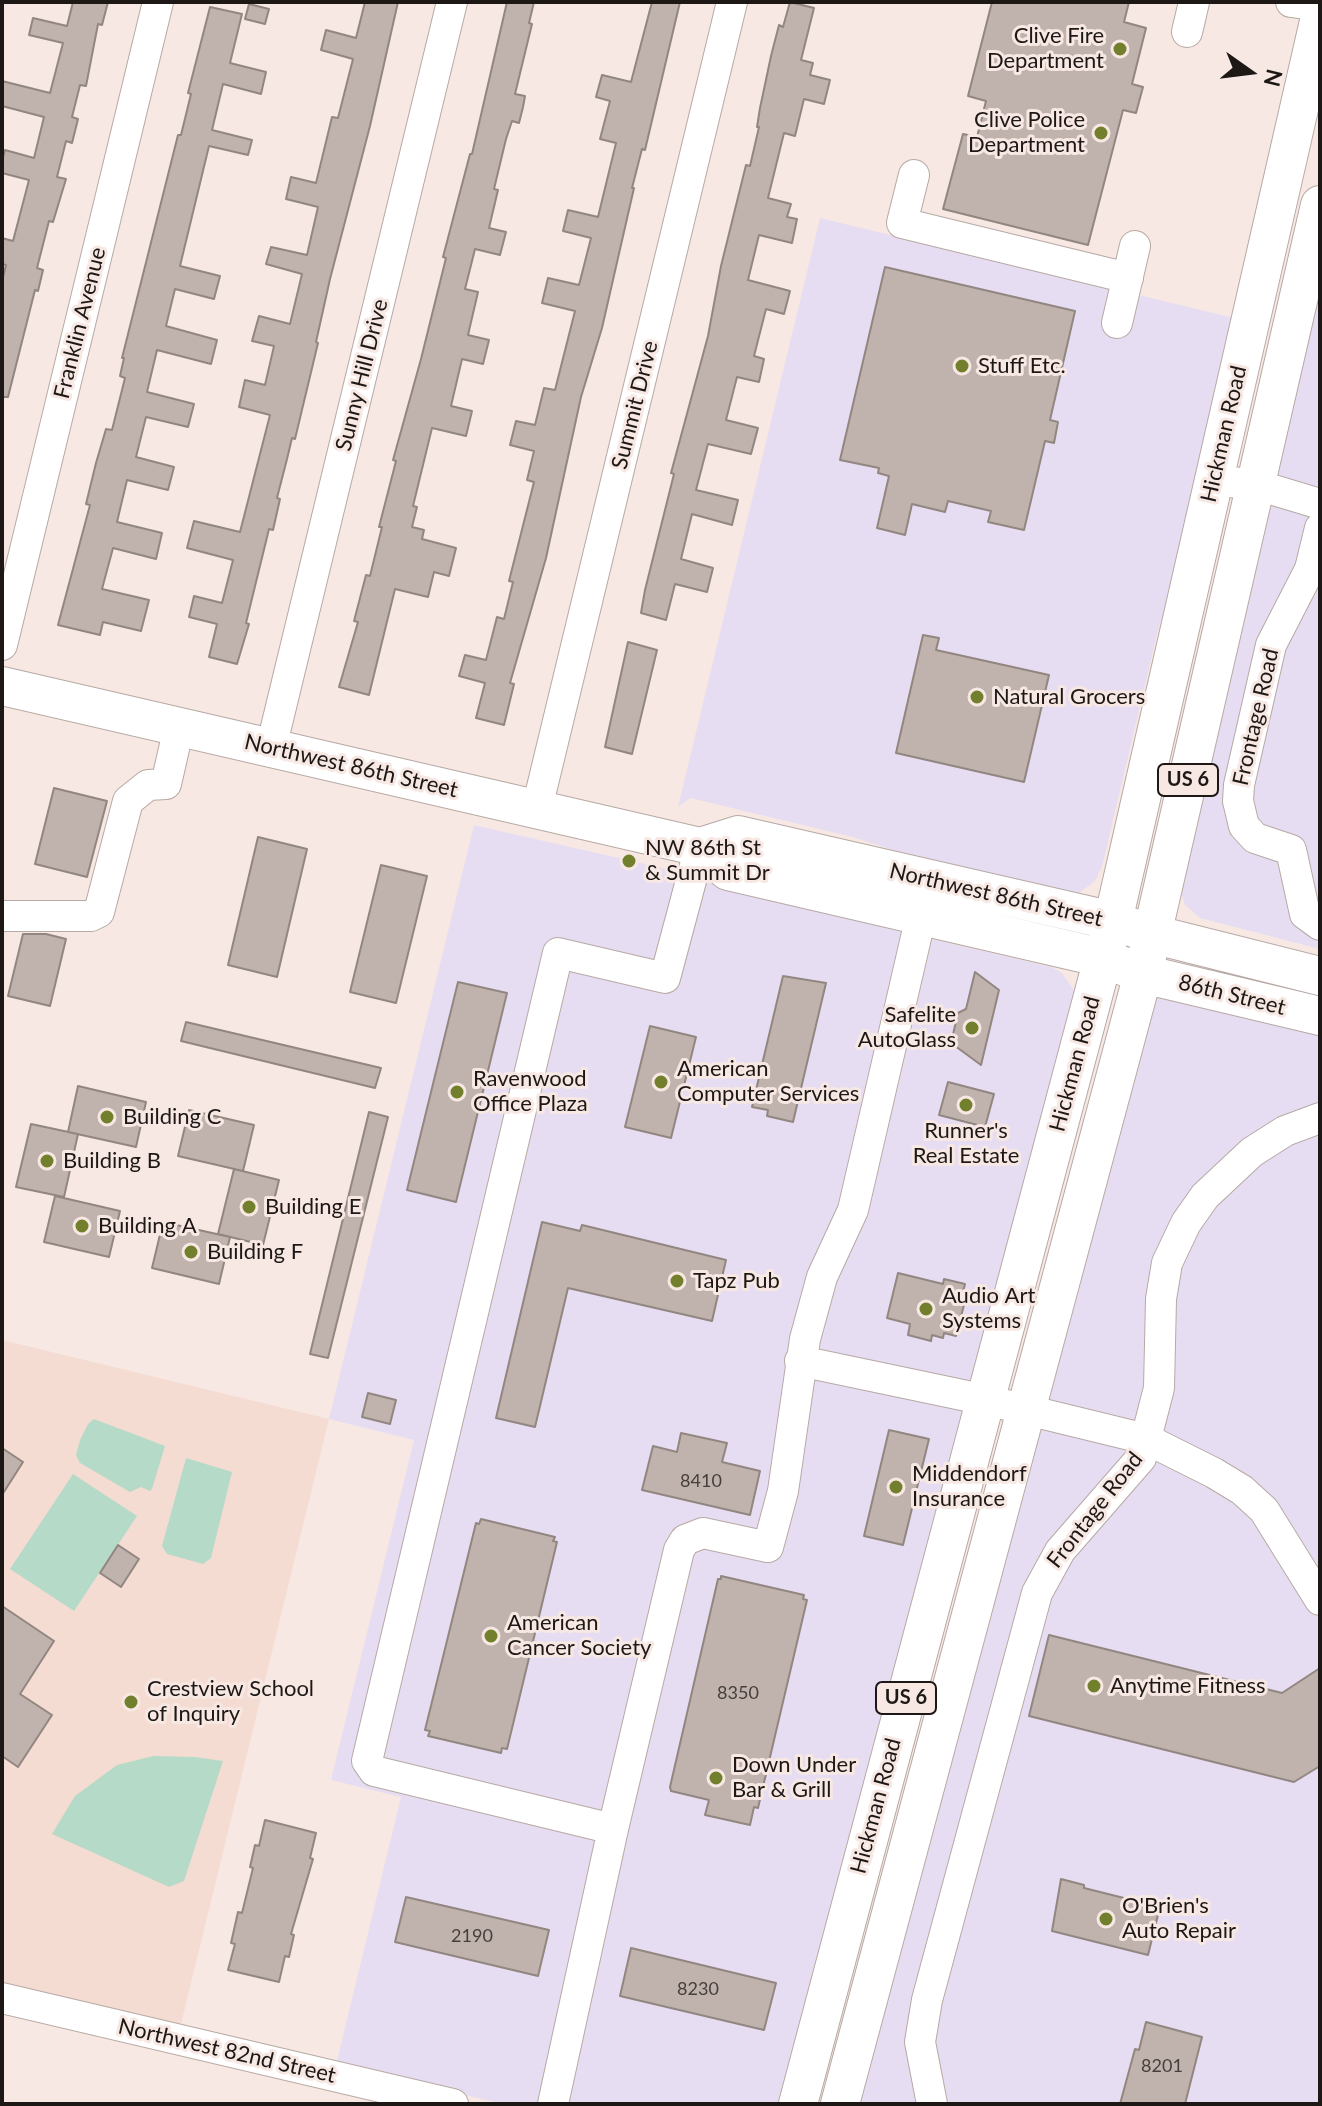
<!DOCTYPE html>
<html>
<head>
<meta charset="utf-8">
<style>
  body { margin:0 }
  #map { position:relative; width:1322px; height:2106px; overflow:hidden; background:#f7e8e3; font-family:Lato,sans-serif }
  canvas { display:block }
  .frame { position:absolute; inset:0; border:4px solid #1d1816; pointer-events:none }
  .north { position:absolute; left:1210px; top:32px; width:80px; height:80px; -webkit-text-stroke:6px #f7e8e3; paint-order:stroke; rotate:104deg; font-size:22px; font-weight:700; line-height:32px; text-align:center; color:#1d1816 }
  .north::after { content:''; display:block; margin:auto; width:28px; height:36px; background:#1d1816; clip-path:polygon(50% 0,100% 100%,50% 72%,0 100%) }
</style>
</head>
<body>
<div id="map">
<canvas width="1322" height="2106"></canvas>
<div class="frame"></div>
<div class="north">N</div>
</div>
<script>
const c = document.querySelector('canvas').getContext('2d');
c.lineJoin = 'round';
function fillPath(path, color) { c.fillStyle = color; c.fill(path, 'evenodd'); }
const poly = rows => new Path2D(rows.map(r => 'M' + r).join(''));
function stroke(path, color, width, dash) { c.strokeStyle = color; c.lineWidth = width; c.lineCap = dash ? 'butt' : 'round'; c.setLineDash(dash || []); c.stroke(path); }
function drawText(font, color, halo, rows, align = 'center') {
  c.font = font + ' Lato,sans-serif'; c.lineWidth = 6; c.setLineDash([]); c.textBaseline = 'middle'; c.strokeStyle = halo; c.fillStyle = color; for (const [text, x, y, turn = 0] of rows) {
    c.save(); c.translate(x, y); c.rotate((+turn || 0) * Math.PI / 180); c.textAlign = isNaN(turn) ? turn : align; if (halo) c.strokeText(text, 0, 0); c.fillText(text, 0, 0); c.restore();
  }
}
fillPath(poly([
  [820,218,1238,319,1193,524,1158,630,1102,867,1095,881,1079,893,1060,896,964,873,853,837,690,798,678,807],
  [1320,263,1320,949,1200,918,1185,905,1179,887],
  [474,825,794,898,885,928,1051,967,1062,973,1075,992,786,2104,503,2104,336,2065,401,1797,331,1780,414,1440,329,1419],
  [1143,974,1320,1016,1320,2104,840,2104]
]), '#e7ddf2');
fillPath(poly([
  [2,1340,329,1419,180,2028,2,1986]
]), '#f5dcd3');
fillPath(poly([
  [94,1419,165,1446,152,1489,150,1491,141,1487,130,1492,80,1463,76,1455,80,1440,88,1424],
  [186,1458,232,1472,211,1558,203,1564,167,1554,162,1546],
  [73,1474,137,1516,74,1611,10,1569],
  [153,1756,195,1757,223,1761,184,1881,169,1887,52,1834,75,1796,117,1765]
]), '#b5dac7');
const building = poly([
  [73,2,108,2,102,25,98,24,86,86,80,85,72,117,78,119,72,143,66,141,57,177,66,179,53,222,49,221,37,268,43,270,38,291,35,290,8,397,2,397,2,281,6,265,2,264,2,238,13,241,29,180,2,173,2,161,5,150,34,158,44,117,2,106,2,81,50,93,63,43,29,35,33,18,67,26,73,2],
  [365,2,398,2,370,126,330,279,316,342,318,343,295,439,292,438,287,459,277,498,280,499,273,530,269,529,246,623,249,624,237,664,209,657,217,624,189,617,194,596,222,603,233,560,187,548,194,521,240,532,270,415,239,407,245,380,265,385,274,346,252,341,259,316,290,324,302,274,266,264,271,247,307,255,318,207,286,199,291,177,316,183,332,117,338,118,353,59,321,50,326,30,356,38,365,2],
  [507,2,534,2,529,23,532,24,515,94,525,96,523,107,519,123,512,121,506,139,494,189,498,190,489,228,506,232,500,255,475,249,465,289,478,292,468,335,489,340,483,364,462,359,451,406,472,411,466,436,432,428,413,506,417,507,412,527,424,530,422,539,456,548,449,576,434,572,428,597,395,589,369,695,339,687,358,622,354,621,366,575,370,576,382,527,379,527,396,461,393,460,421,359,446,258,443,257,470,154,472,154,507,2],
  [652,2,680,2,645,150,642,149,632,188,634,188,602,328,581,397,546,558,510,683,514,684,504,725,476,718,485,683,459,676,465,655,486,660,497,617,504,619,513,582,509,581,534,482,527,480,534,451,510,445,516,421,535,425,544,388,555,390,575,311,542,303,548,278,579,285,591,238,563,231,568,210,598,217,616,143,600,139,610,101,596,97,602,75,631,82,652,2],
  [790,2,814,8,801,60,813,63,810,75,830,80,824,104,804,99,795,136,784,133,768,198,791,204,787,217,797,219,792,243,759,235,748,280,790,291,784,314,766,309,754,356,764,359,759,382,737,377,726,420,758,428,751,454,708,444,696,490,738,500,732,525,692,514,681,559,713,568,707,592,675,584,666,620,641,613,645,590,674,474,671,473,708,336,721,266,746,165,750,166,759,127,757,127,760,108,771,56,779,25,783,27,790,2],
  [992,2,1129,2,1124,22,1146,28,1132,84,1143,87,1136,113,1123,110,1088,245,943,209,963,134,977,137,986,101,968,96,992,2],
  [249,4,269,9,265,24,245,19,249,4],
  [210,7,242,14,230,63,266,72,261,94,223,84,212,130,252,140,248,155,209,146,180,266,220,276,214,299,175,289,166,326,217,340,211,364,157,350,147,392,194,404,188,427,146,417,136,457,174,467,168,490,127,480,117,522,162,533,156,559,113,548,102,589,149,600,141,631,103,622,100,635,58,625,90,505,86,504,96,463,106,429,112,430,125,378,120,376,124,358,122,358,178,135,181,135,191,94,188,93,210,7],
  [885,267,1075,311,1050,420,1058,422,1054,443,1045,441,1024,530,988,522,991,511,948,501,945,512,912,504,905,535,877,528,889,476,878,473,879,468,840,460,885,267],
  [923,635,939,638,936,650,1049,675,1024,782,896,753,923,635],
  [628,642,657,650,632,754,605,747,628,642],
  [54,788,107,801,87,877,35,864,54,788],
  [258,837,307,849,277,977,228,965,258,837],
  [381,865,427,876,396,1003,350,992,381,865],
  [23,934,46,934,66,939,50,1006,8,996,23,934],
  [975,972,999,990,981,1065,951,1043,958,1013,966,1009,975,972],
  [783,976,826,983,793,1122,767,1116,768,1110,752,1107,783,976],
  [458,982,507,993,456,1202,407,1190,458,982],
  [186,1022,381,1068,375,1088,181,1041,186,1022],
  [650,1026,696,1037,671,1138,625,1127,650,1026],
  [948,1082,994,1094,985,1127,939,1115,948,1082],
  [78,1086,146,1102,136,1147,68,1132,78,1086],
  [189,1110,254,1125,243,1171,178,1156,189,1110],
  [369,1112,388,1117,328,1358,310,1354,369,1112],
  [31,1124,78,1134,64,1197,16,1187,31,1124],
  [234,1169,279,1180,263,1245,218,1234,234,1169],
  [55,1196,120,1211,109,1257,44,1242,55,1196],
  [163,1222,230,1237,219,1284,152,1268,163,1222],
  [542,1222,580,1231,582,1225,726,1260,712,1321,568,1288,535,1427,496,1418,542,1222],
  [898,1273,943,1284,944,1279,965,1284,961,1300,965,1301,956,1336,944,1333,943,1338,932,1335,931,1341,908,1335,910,1324,887,1318,898,1273],
  [368,1393,396,1400,390,1424,362,1417,368,1393],
  [889,1430,929,1439,903,1545,864,1536,889,1430],
  [681,1433,727,1443,722,1462,760,1471,750,1515,642,1490,653,1446,677,1452,681,1433],
  [2,1448,23,1462,2,1495,2,1448],
  [481,1519,555,1537,553,1541,557,1542,507,1749,502,1748,501,1753,428,1736,430,1731,425,1730,476,1523,479,1524,481,1519],
  [118,1545,139,1559,121,1587,100,1573,118,1545],
  [721,1576,804,1595,803,1599,807,1600,758,1808,754,1807,750,1825,705,1815,709,1800,671,1791,670,1787,718,1579,721,1579,721,1576],
  [2,1606,54,1641,20,1694,52,1715,18,1767,2,1756,2,1606],
  [1049,1635,1282,1693,1320,1668,1320,1766,1294,1782,1029,1716,1049,1635],
  [265,1820,316,1833,310,1858,313,1859,291,1934,294,1935,289,1957,285,1956,279,1982,228,1970,235,1944,231,1943,238,1912,242,1913,253,1868,250,1867,255,1845,259,1846,265,1820],
  [1061,1879,1084,1885,1084,1888,1160,1907,1148,1955,1052,1931,1061,1879],
  [406,1897,549,1930,538,1976,395,1942,406,1897],
  [631,1948,776,1983,764,2030,620,1996,631,1948],
  [1146,2022,1202,2037,1185,2104,1120,2104,1135,2049,1139,2050,1146,2022]
]);
fillPath(building, '#c0b3ad');
stroke(building, '#928680', 2);
const minor = poly([
  [1291,2,1320,6],
  [1187,32,1194,2],
  [914,175,902,223,1128,278],
  [1117,323,1135,246],
  [1214,480,1257,485,1320,504],
  [1320,528,1310,569,1271,645,1239,785,1238,801,1244,826,1255,838,1291,850,1305,914,1320,925],
  [2,645,158,2],
  [271,748,452,2],
  [537,808,732,2],
  [2,916,91,916,99,912,128,801,148,785,166,784,179,727],
  [800,1361,986,1400,1146,1439,1214,1473,1242,1490,1264,1510,1320,1600],
  [613,1829,374,1771,367,1761,558,953,665,978,700,847],
  [2,1998,453,2104],
  [553,2104,613,1829,679,1550,685,1540,703,1533,768,1547,783,1491,805,1339,822,1277,853,1210,921,916],
  [932,2104,920,2042,927,2000,1037,1593,1060,1551,1141,1458,1159,1388,1161,1299,1167,1263,1186,1223,1205,1196,1252,1152,1285,1131,1320,1118]
]);
const major = poly([
  [2,686,700,847,728,871,1103,958,1143,974,1320,1016],
  [700,847,738,835,1113,921,1152,934,1320,976],
  [798,2104,1113,921,1320,17],
  [840,2104,1143,974,1320,205]
]);
stroke(minor, '#b7a9a4', 32);
stroke(major, '#b7a9a4', 40);
stroke(minor, '#fff', 30);
stroke(major, '#fff', 38);
for (const [x, y, r, color] of [
  [1120,49,8,"#72802d"],
  [1101,133,8,"#72802d"],
  [962,366,8,"#72802d"],
  [977,697,8,"#72802d"],
  [629,861,8,"#72802d"],
  [972,1028,8,"#72802d"],
  [661,1082,8,"#72802d"],
  [457,1092,8,"#72802d"],
  [966,1105,8,"#72802d"],
  [107,1117,8,"#72802d"],
  [47,1161,8,"#72802d"],
  [249,1207,8,"#72802d"],
  [82,1226,8,"#72802d"],
  [191,1252,8,"#72802d"],
  [677,1281,8,"#72802d"],
  [926,1309,8,"#72802d"],
  [896,1487,8,"#72802d"],
  [491,1636,8,"#72802d"],
  [1094,1686,8,"#72802d"],
  [131,1702,8,"#72802d"],
  [716,1778,8,"#72802d"],
  [1106,1919,8,"#72802d"]
]) { const dot = new Path2D(); dot.arc(x, y, r, 0, 2 * Math.PI); c.fillStyle = color; c.fill(dot); stroke(dot, '#f7e8e3', 3); }
drawText('18px', '#463f3c', null, [
  ["8410",701,1481],
  ["8350",738,1693],
  ["2190",472,1936],
  ["8230",698,1989],
  ["8201",1162,2066]
]);
for (const [x, y, w] of [
  [1188,780,60],
  [906,1698,60]
]) { const box = new Path2D(); box.roundRect(x - w / 2, y - 16, w, 32, 6); c.fillStyle = '#f7e8e3'; c.fill(box); stroke(box, '#1d1816', 2); }
drawText('bold 20px', '#1d1816', null, [
  ["US 6",1188,780],
  ["US 6",906,1698]
]);
drawText('22px', '#1d1816', '#f7e8e3', [
  ["Clive Fire",1104,36,"right"],
  ["Department",1104,61,"right"],
  ["Clive Police",1085,120,"right"],
  ["Department",1085,145,"right"],
  ["Stuff Etc.",978,366],
  ["Natural Grocers",993,697],
  ["NW 86th St",645,848],
  ["& Summit Dr",645,873],
  ["Safelite",956,1015,"right"],
  ["AutoGlass",956,1040,"right"],
  ["American",677,1069],
  ["Computer Services",677,1094],
  ["Ravenwood",473,1079],
  ["Office Plaza",473,1104],
  ["Building C",123,1117],
  ["Runner's",966,1131,"center"],
  ["Real Estate",966,1156,"center"],
  ["Building B",63,1161],
  ["Building E",265,1207],
  ["Building A",98,1226],
  ["Building F",207,1252],
  ["Tapz Pub",693,1281],
  ["Audio Art",942,1296],
  ["Systems",942,1321],
  ["Middendorf",912,1474],
  ["Insurance",912,1499],
  ["American",507,1623],
  ["Cancer Society",507,1648],
  ["Anytime Fitness",1110,1686],
  ["Crestview School",147,1689],
  ["of Inquiry",147,1714],
  ["Down Under",732,1765],
  ["Bar & Grill",732,1790],
  ["O'Brien's",1122,1906],
  ["Auto Repair",1122,1931]
], 'left');
drawText('22px', '#1d1816', '#f7e8e3', [
  ["Franklin Avenue",80,323,-76],
  ["Sunny Hill Drive",362,375,-76],
  ["Summit Drive",635,405,-76],
  ["Hickman Road",1224,434,-77],
  ["Frontage Road",1256,717,-77],
  ["Northwest 86th Street",351,766,13],
  ["Northwest 86th Street",996,895,13],
  ["86th Street",1232,995,14],
  ["Hickman Road",1075,1064,-75],
  ["Frontage Road",1095,1510,-52],
  ["Hickman Road",876,1806,-75],
  ["Northwest 82nd Street",227,2051,13]
]);
</script>
</body>
</html>
